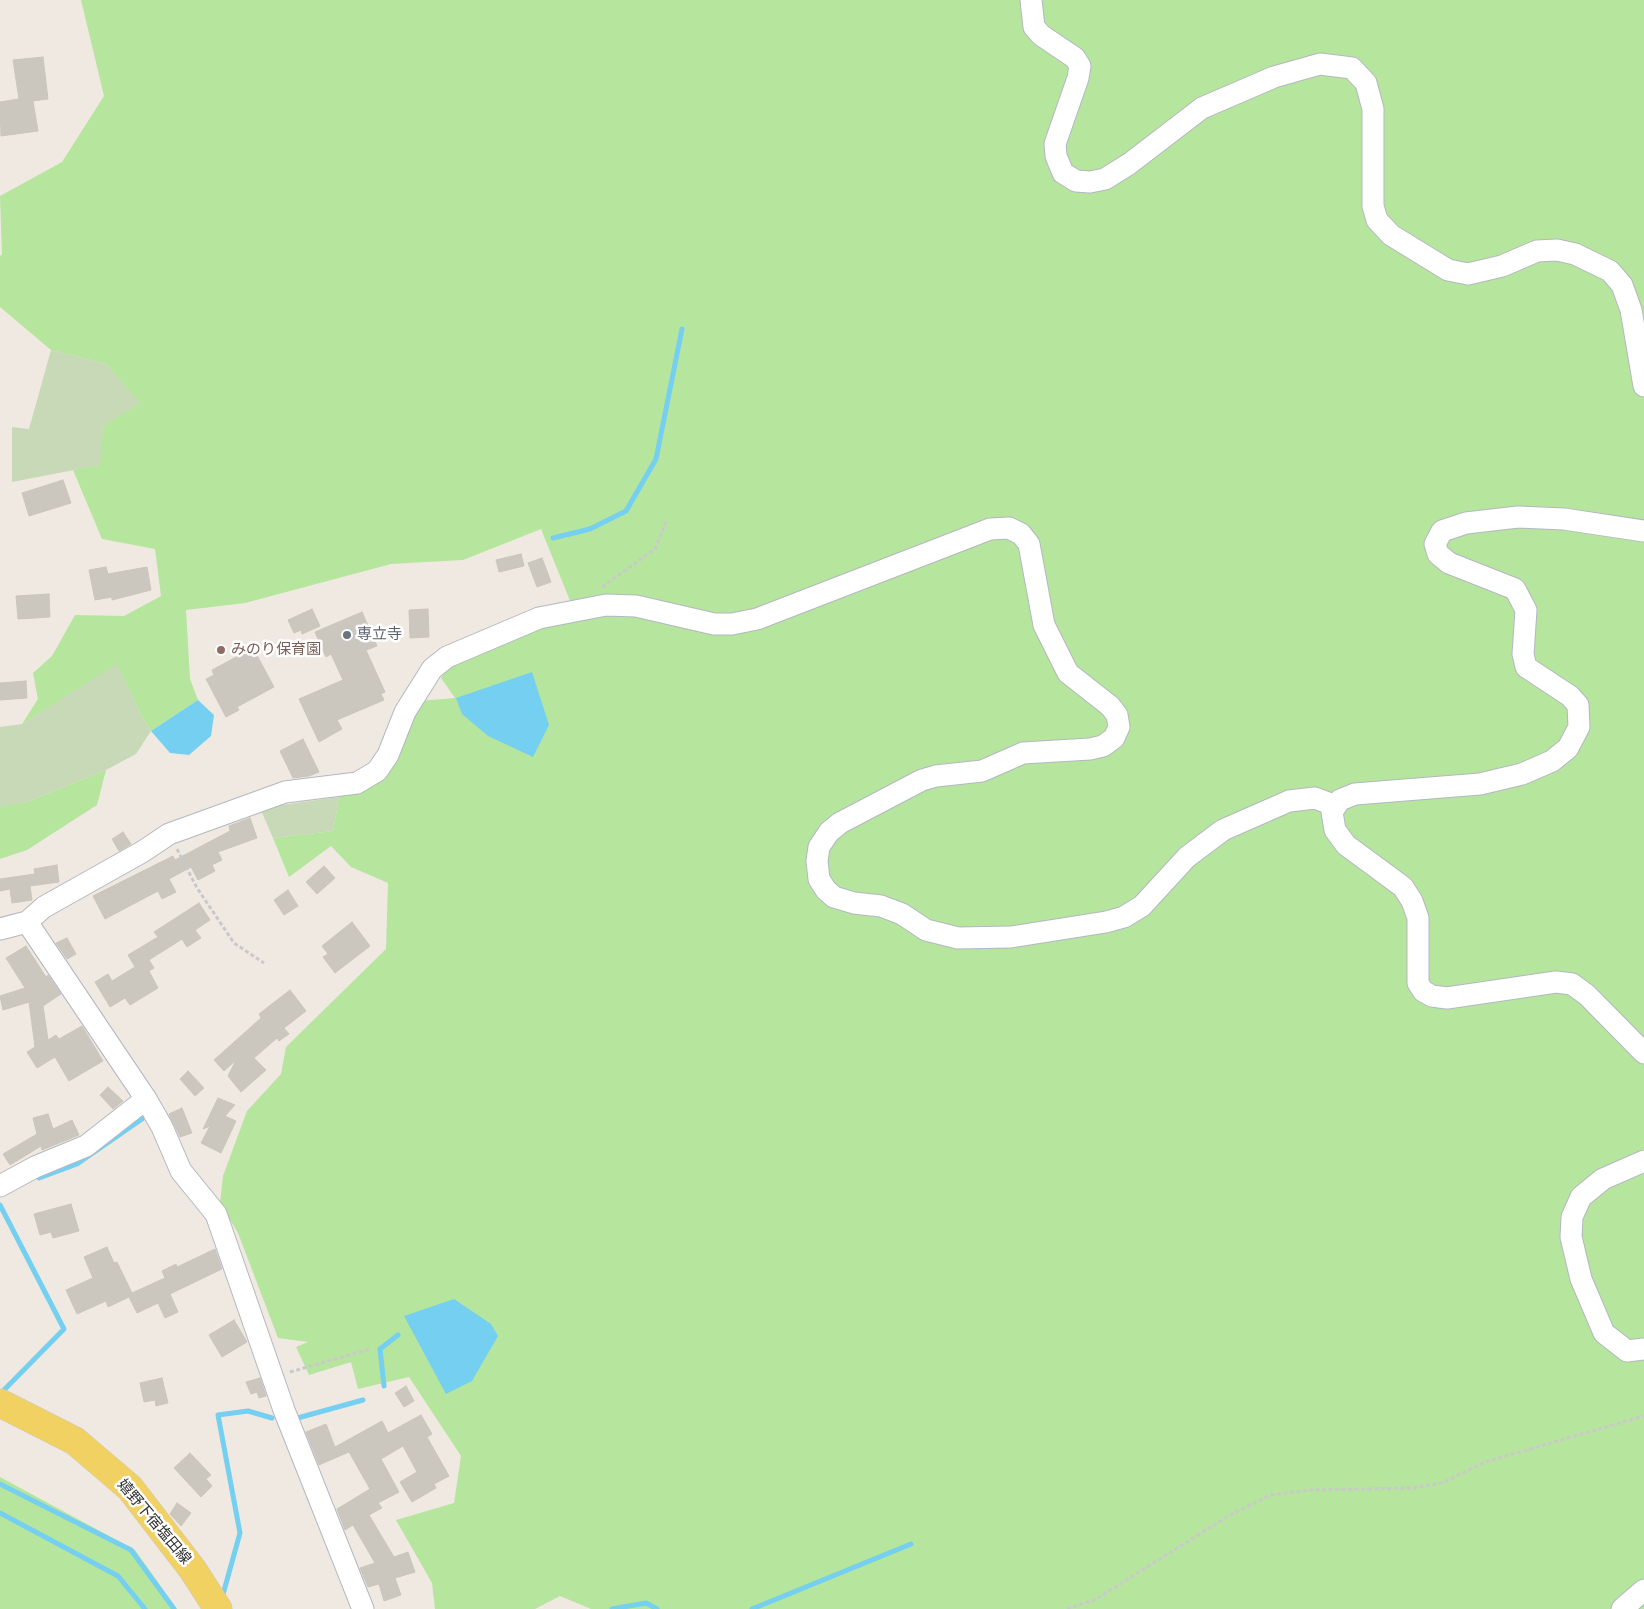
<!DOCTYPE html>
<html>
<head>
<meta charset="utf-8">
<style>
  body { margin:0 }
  canvas { display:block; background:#efe9e1 }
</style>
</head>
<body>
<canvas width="1644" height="1609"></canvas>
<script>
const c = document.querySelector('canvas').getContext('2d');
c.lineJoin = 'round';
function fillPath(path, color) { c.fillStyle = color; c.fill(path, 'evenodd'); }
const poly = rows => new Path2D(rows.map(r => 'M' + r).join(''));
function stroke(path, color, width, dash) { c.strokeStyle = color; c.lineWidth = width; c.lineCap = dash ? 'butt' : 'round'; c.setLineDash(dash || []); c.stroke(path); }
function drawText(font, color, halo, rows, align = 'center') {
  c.font = font + ' Figtree,"Noto Sans JP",sans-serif'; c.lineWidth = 5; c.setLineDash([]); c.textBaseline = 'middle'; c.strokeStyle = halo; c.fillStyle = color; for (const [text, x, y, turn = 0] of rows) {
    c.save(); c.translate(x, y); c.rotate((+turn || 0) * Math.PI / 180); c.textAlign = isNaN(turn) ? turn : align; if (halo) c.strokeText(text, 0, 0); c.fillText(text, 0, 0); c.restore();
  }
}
fillPath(poly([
  [81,0,1644,0,1644,1609,591,1609,560,1596,535,1609,435,1609,432,1583,396,1520,454,1503,461,1456,409,1377,358,1389,351,1362,309,1375,296,1347,308,1342,278,1338,238,1233,220,1203,223,1176,247,1111,281,1074,286,1047,386,949,388,883,351,867,331,846,289,877,273,838,333,831,339,797,381,781,420,701,455,698,441,678,455,653,577,618,541,529,463,560,391,564,245,603,186,610,190,679,198,700,151,731,140,713,117,665,22,724,38,699,33,673,52,656,75,615,124,616,161,596,155,549,102,539,73,470,99,465,103,426,139,403,106,364,51,350,0,307,0,256,2,254,0,196,62,162,104,96],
  [0,734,24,803,106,770,97,805,27,850,0,859],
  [0,1477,135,1550,177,1609,0,1609]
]), '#b6e59e');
fillPath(poly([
  [51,350,106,364,140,403,103,426,100,465,12,482,12,427,29,429],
  [117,664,140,713,151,731,136,754,106,770,24,803,0,807,0,727,22,724],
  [339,797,333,831,273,838,260,808]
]), '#c8d9b8');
fillPath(poly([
  [532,672,549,725,533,757,488,736,462,714,456,698],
  [198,700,214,715,211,736,189,755,170,753,151,731],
  [454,1299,491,1324,498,1336,472,1381,446,1394,404,1316]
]), '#75cff0');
stroke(poly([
  [553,538,590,529,626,511,656,459,682,329],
  [39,1178,77,1164,142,1119],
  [0,1205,64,1329,4,1390],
  [384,1386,380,1349,398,1335],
  [294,1419,363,1400],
  [0,1484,131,1550,174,1609],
  [0,1513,118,1576,145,1609],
  [222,1598,240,1533,218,1415,248,1411,272,1418],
  [612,1609,646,1603,657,1609],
  [752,1609,911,1544]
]), '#75cff0', 5);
const building = poly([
  [43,57,48,99,33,101,38,131,1,136,0,102,19,99,13,60,43,57],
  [63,480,71,503,29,516,22,493,63,480],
  [521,554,524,566,499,572,496,560,521,554],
  [542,558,551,582,537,587,528,563,542,558],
  [106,567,108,574,147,567,151,590,112,600,112,597,95,600,89,570,106,567],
  [49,594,50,617,18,619,16,596,49,594],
  [312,609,320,626,302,634,301,630,294,633,288,620,312,609],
  [428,609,429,637,410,638,409,610,428,609],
  [362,612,377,646,366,650,385,692,381,694,384,700,337,720,342,729,319,742,299,699,343,680,331,654,326,657,315,632,362,612],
  [253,648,274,687,237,707,239,710,226,717,206,679,214,675,212,670,253,648],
  [26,681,27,698,0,700,0,683,26,681],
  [303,739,319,772,309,776,293,778,280,751,303,739],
  [250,818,257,838,218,852,222,860,212,865,215,871,198,880,191,867,169,879,176,892,162,899,158,891,105,919,93,896,173,856,175,860,230,831,229,826,250,818],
  [123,832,131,844,119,851,112,839,123,832],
  [57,865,59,882,30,886,32,900,12,903,10,889,0,891,0,879,35,874,34,869,57,865],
  [324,866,335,878,317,894,306,882,324,866],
  [288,890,298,906,284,915,274,900,288,890],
  [199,903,210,920,195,930,201,938,187,947,182,939,149,960,154,968,149,971,158,988,130,1005,125,998,110,1007,95,982,108,974,112,981,135,967,128,955,158,937,154,932,199,903],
  [352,922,370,946,335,973,323,957,328,954,322,946,352,922],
  [67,938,76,954,67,959,56,943,67,938],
  [26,946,46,977,48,975,61,994,43,1006,48,1040,56,1035,59,1039,82,1026,103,1061,69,1081,55,1057,37,1068,27,1052,35,1047,29,1002,3,1010,0,996,25,988,6,958,26,946],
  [290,990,306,1011,284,1028,289,1034,279,1041,277,1038,254,1058,266,1070,241,1092,228,1076,236,1060,224,1071,214,1060,261,1018,259,1014,290,990],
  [188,1071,204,1088,195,1096,180,1079,188,1071],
  [108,1087,123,1101,113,1109,100,1095,108,1087],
  [218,1098,235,1105,225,1116,236,1121,221,1153,201,1143,210,1126,203,1129,218,1098],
  [182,1108,192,1133,180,1137,169,1114,182,1108],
  [48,1114,53,1129,72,1120,79,1135,42,1150,41,1146,10,1165,3,1154,37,1134,33,1118,48,1114],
  [71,1204,79,1231,53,1238,51,1232,40,1235,34,1214,71,1204],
  [107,1247,114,1263,117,1262,132,1293,165,1278,162,1271,176,1264,177,1267,215,1249,222,1269,170,1294,178,1312,165,1318,158,1303,137,1313,129,1297,108,1307,106,1301,77,1314,66,1290,93,1278,84,1257,107,1247],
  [234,1320,247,1342,222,1357,209,1335,234,1320],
  [162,1378,168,1403,156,1406,155,1400,144,1402,140,1383,162,1378],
  [260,1378,266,1396,259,1398,257,1392,251,1394,246,1382,260,1378],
  [406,1386,414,1401,404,1407,395,1393,406,1386],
  [421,1415,432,1434,427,1437,449,1476,434,1484,436,1488,412,1502,400,1482,417,1472,403,1446,381,1459,399,1492,378,1503,382,1508,369,1515,394,1557,408,1552,415,1572,395,1578,401,1595,384,1601,379,1584,368,1587,360,1568,375,1563,353,1525,345,1530,337,1509,370,1489,349,1452,319,1465,306,1432,326,1424,335,1447,382,1421,388,1433,421,1415],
  [190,1453,211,1475,206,1479,212,1486,201,1497,174,1468,190,1453],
  [177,1503,191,1513,181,1526,170,1514,177,1503]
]);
fillPath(building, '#cbc7bf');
stroke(building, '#cbc5ba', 1);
const minor = poly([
  [1031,0,1034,27,1041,35,1075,58,1080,66,1078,78,1055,144,1056,156,1063,173,1076,181,1090,182,1105,179,1129,164,1202,108,1274,77,1320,64,1352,68,1366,83,1373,109,1373,206,1377,220,1391,235,1448,270,1468,274,1502,266,1537,251,1557,250,1575,254,1610,271,1622,285,1631,310,1644,386],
  [1644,531,1564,519,1518,517,1466,523,1442,531,1435,544,1438,554,1449,563,1515,589,1526,610,1523,654,1526,667,1570,696,1578,705,1579,727,1568,748,1552,761,1522,774,1480,784,1355,794,1340,800,1332,812,1335,830,1346,845,1403,887,1412,901,1418,918,1418,983,1423,991,1432,996,1447,998,1556,982,1572,984,1587,995,1644,1053],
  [27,922,146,1099,162,1127,181,1171,216,1214,284,1410,363,1609],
  [0,929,27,922,44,907,142,852,169,834,285,792,357,783,377,771,388,755,405,712,432,669,447,657,539,618,606,605,636,606,714,624,732,624,757,619,990,529,1009,528,1021,534,1029,544,1044,625,1068,673,1110,706,1117,715,1119,727,1114,738,1103,746,1090,749,1023,753,982,771,936,776,922,780,840,823,829,832,819,847,817,861,819,879,826,890,834,897,854,903,881,906,902,914,926,930,958,938,1011,937,1106,922,1124,917,1142,906,1187,857,1223,830,1289,801,1315,798,1336,806],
  [1644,1161,1603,1179,1581,1197,1572,1217,1571,1237,1581,1279,1604,1333,1627,1351,1644,1349],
  [0,1186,35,1167,86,1146,146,1099],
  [1622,1609,1644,1590]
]);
const major = poly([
  [0,1403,75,1441,130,1488,193,1570,218,1609]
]);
stroke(minor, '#b4b7c1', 23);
stroke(major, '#c9c9c9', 29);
stroke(poly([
  [602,587,655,549,666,522],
  [177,849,197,888,234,943,264,963],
  [290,1372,370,1349],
  [1067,1609,1096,1599,1230,1515,1270,1495,1310,1490,1413,1488,1442,1483,1485,1462,1644,1416]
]), '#c9c9c9', 3, [4, 2.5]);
stroke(minor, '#fff', 21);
stroke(major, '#f2d163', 28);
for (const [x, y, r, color] of [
  [347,635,5,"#6b7280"],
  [221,650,5,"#8d6e63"]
]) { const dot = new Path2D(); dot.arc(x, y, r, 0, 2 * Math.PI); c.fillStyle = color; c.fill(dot); stroke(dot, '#fff', 2); }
drawText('15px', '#5b616d', '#fff', [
  ["専立寺",357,635]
], 'left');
drawText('15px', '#785e54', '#fff', [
  ["みのり保育園",231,650]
], 'left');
drawText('15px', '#2e2e2e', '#fff', [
  ["嬉野下宿塩田線",154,1522,50]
]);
</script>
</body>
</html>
